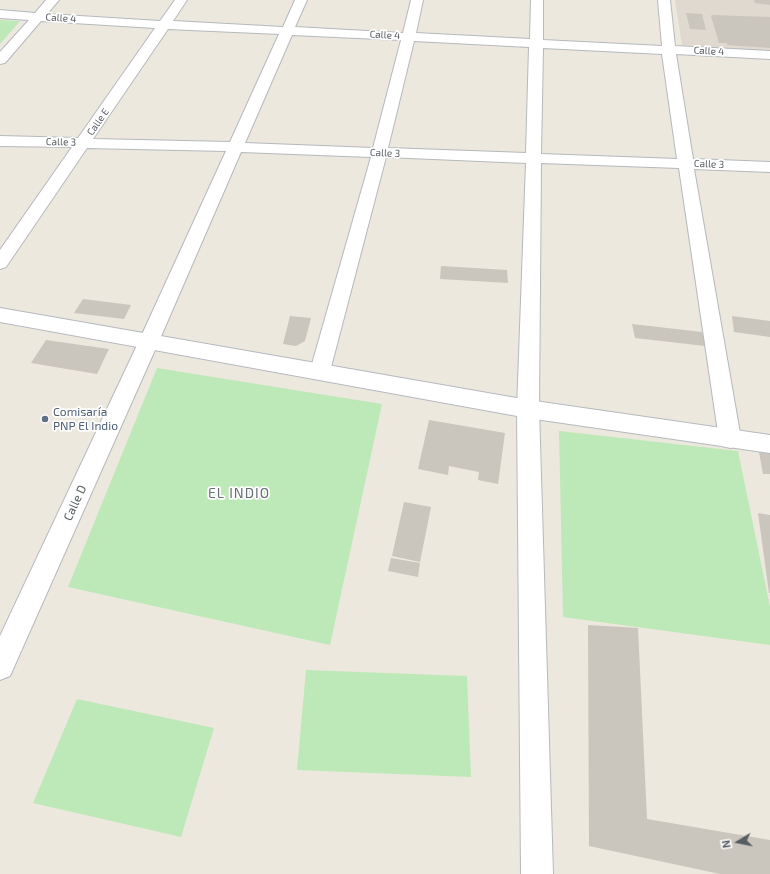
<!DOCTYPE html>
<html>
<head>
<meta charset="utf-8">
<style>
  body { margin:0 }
  #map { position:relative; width:770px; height:874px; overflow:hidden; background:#ede8de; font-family:"Exo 2",sans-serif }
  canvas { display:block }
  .north { position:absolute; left:718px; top:822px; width:40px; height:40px; -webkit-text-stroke:3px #fff; paint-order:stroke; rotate:260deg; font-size:11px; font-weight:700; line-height:16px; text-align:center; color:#575d61 }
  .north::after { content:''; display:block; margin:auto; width:14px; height:18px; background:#575d61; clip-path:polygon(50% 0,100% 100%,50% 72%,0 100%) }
</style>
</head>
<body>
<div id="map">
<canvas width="770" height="874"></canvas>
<div class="north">N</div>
</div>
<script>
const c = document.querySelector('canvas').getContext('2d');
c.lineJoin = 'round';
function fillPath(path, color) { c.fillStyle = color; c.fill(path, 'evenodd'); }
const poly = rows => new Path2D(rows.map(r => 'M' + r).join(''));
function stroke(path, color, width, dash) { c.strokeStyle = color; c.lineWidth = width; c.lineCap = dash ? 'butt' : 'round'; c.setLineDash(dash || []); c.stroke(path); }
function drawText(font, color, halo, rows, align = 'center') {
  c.font = font + ' "Exo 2",sans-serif'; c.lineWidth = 3.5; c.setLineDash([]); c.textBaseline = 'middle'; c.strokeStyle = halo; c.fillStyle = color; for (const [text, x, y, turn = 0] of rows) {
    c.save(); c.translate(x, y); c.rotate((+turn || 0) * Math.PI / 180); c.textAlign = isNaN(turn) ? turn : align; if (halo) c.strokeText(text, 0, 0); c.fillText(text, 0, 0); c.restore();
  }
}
fillPath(poly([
  [675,0,770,0,770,51,682,45]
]), '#dfd9cf');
fillPath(poly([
  [0,20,20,21,0,44],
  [157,368,382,404,330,645,68,587],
  [559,431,738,451,770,607,770,645,563,617],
  [306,670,467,676,471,777,297,770],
  [77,699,214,728,181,837,33,803]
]), '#bde8b7');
fillPath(poly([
  [754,0,770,0,770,5,755,3],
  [686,13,702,14,706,30,690,29],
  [712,15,770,17,770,48,727,45,727,43,719,43,711,16],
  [441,266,507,270,508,283,440,279],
  [83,299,131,305,124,319,74,313],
  [290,316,311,318,305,341,296,346,283,344],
  [732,316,770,321,770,337,734,332],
  [632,324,702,332,705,346,635,338],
  [46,340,109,349,97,374,31,363],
  [429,420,505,433,498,484,478,480,479,472,449,466,448,475,418,469],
  [759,452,770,453,770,474,763,474],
  [404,502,431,507,420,562,392,556],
  [758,513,770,515,770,593,769,593],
  [391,558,420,563,418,577,388,571],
  [588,625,638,628,647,819,770,840,770,874,720,874,589,846]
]), '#cac5bd');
const street = poly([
  [46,0,59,0,47,14,160,21,175,0,187,0,173,21,283,27,295,0,307,0,295,27,403,33,411,0,423,0,416,33,530,39,531,0,543,0,543,40,662,46,658,0,670,0,675,46,770,51,770,59,676,54,693,159,770,162,770,172,694,169,741,439,738,446,730,448,722,446,719,439,679,168,541,163,539,409,553,874,521,874,517,409,526,163,386,157,330,371,327,377,320,379,313,377,310,371,371,157,241,152,159,341,10,676,0,680,0,636,139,341,226,151,87,148,6,267,0,269,0,250,72,147,0,146,0,136,78,138,155,28,41,21,5,63,0,64,0,52,29,20,0,18,0,10,35,13,46,0],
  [168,29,279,34,230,142,93,139,168,29],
  [292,35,401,40,373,148,245,143,292,35],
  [414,41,529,47,526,153,388,148,414,41],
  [543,48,662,54,677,159,541,154,543,48]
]);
const secondary = poly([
  [0,308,528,400,770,435,770,453,528,418,0,322,0,308]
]);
stroke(street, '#b4b9bd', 2);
stroke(secondary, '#b4babf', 2);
fillPath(street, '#fff');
fillPath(secondary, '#fff');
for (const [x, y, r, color] of [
  [45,419,4,"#5c6f8a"]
]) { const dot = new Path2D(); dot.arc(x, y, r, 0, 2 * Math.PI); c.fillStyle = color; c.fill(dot); stroke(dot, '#fff', 1.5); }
drawText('10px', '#575d61', '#fff', [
  ["Calle 4",61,18,4],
  ["Calle 4",385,35,3],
  ["Calle 4",709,51,3],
  ["Calle E",98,122,-55],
  ["Calle 3",61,142,1],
  ["Calle 3",385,153,2],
  ["Calle 3",709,164,2]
]);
drawText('12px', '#4e5e75', '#fff', [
  ["Comisaría",53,412],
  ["PNP El Indio",53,426]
], 'left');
drawText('12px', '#575d61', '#fff', [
  ["Calle D",75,503,-65]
]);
c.letterSpacing = '1px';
drawText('14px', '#686f73', '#fff', [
  ["EL INDIO",239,493]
]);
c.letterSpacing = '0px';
</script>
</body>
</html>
